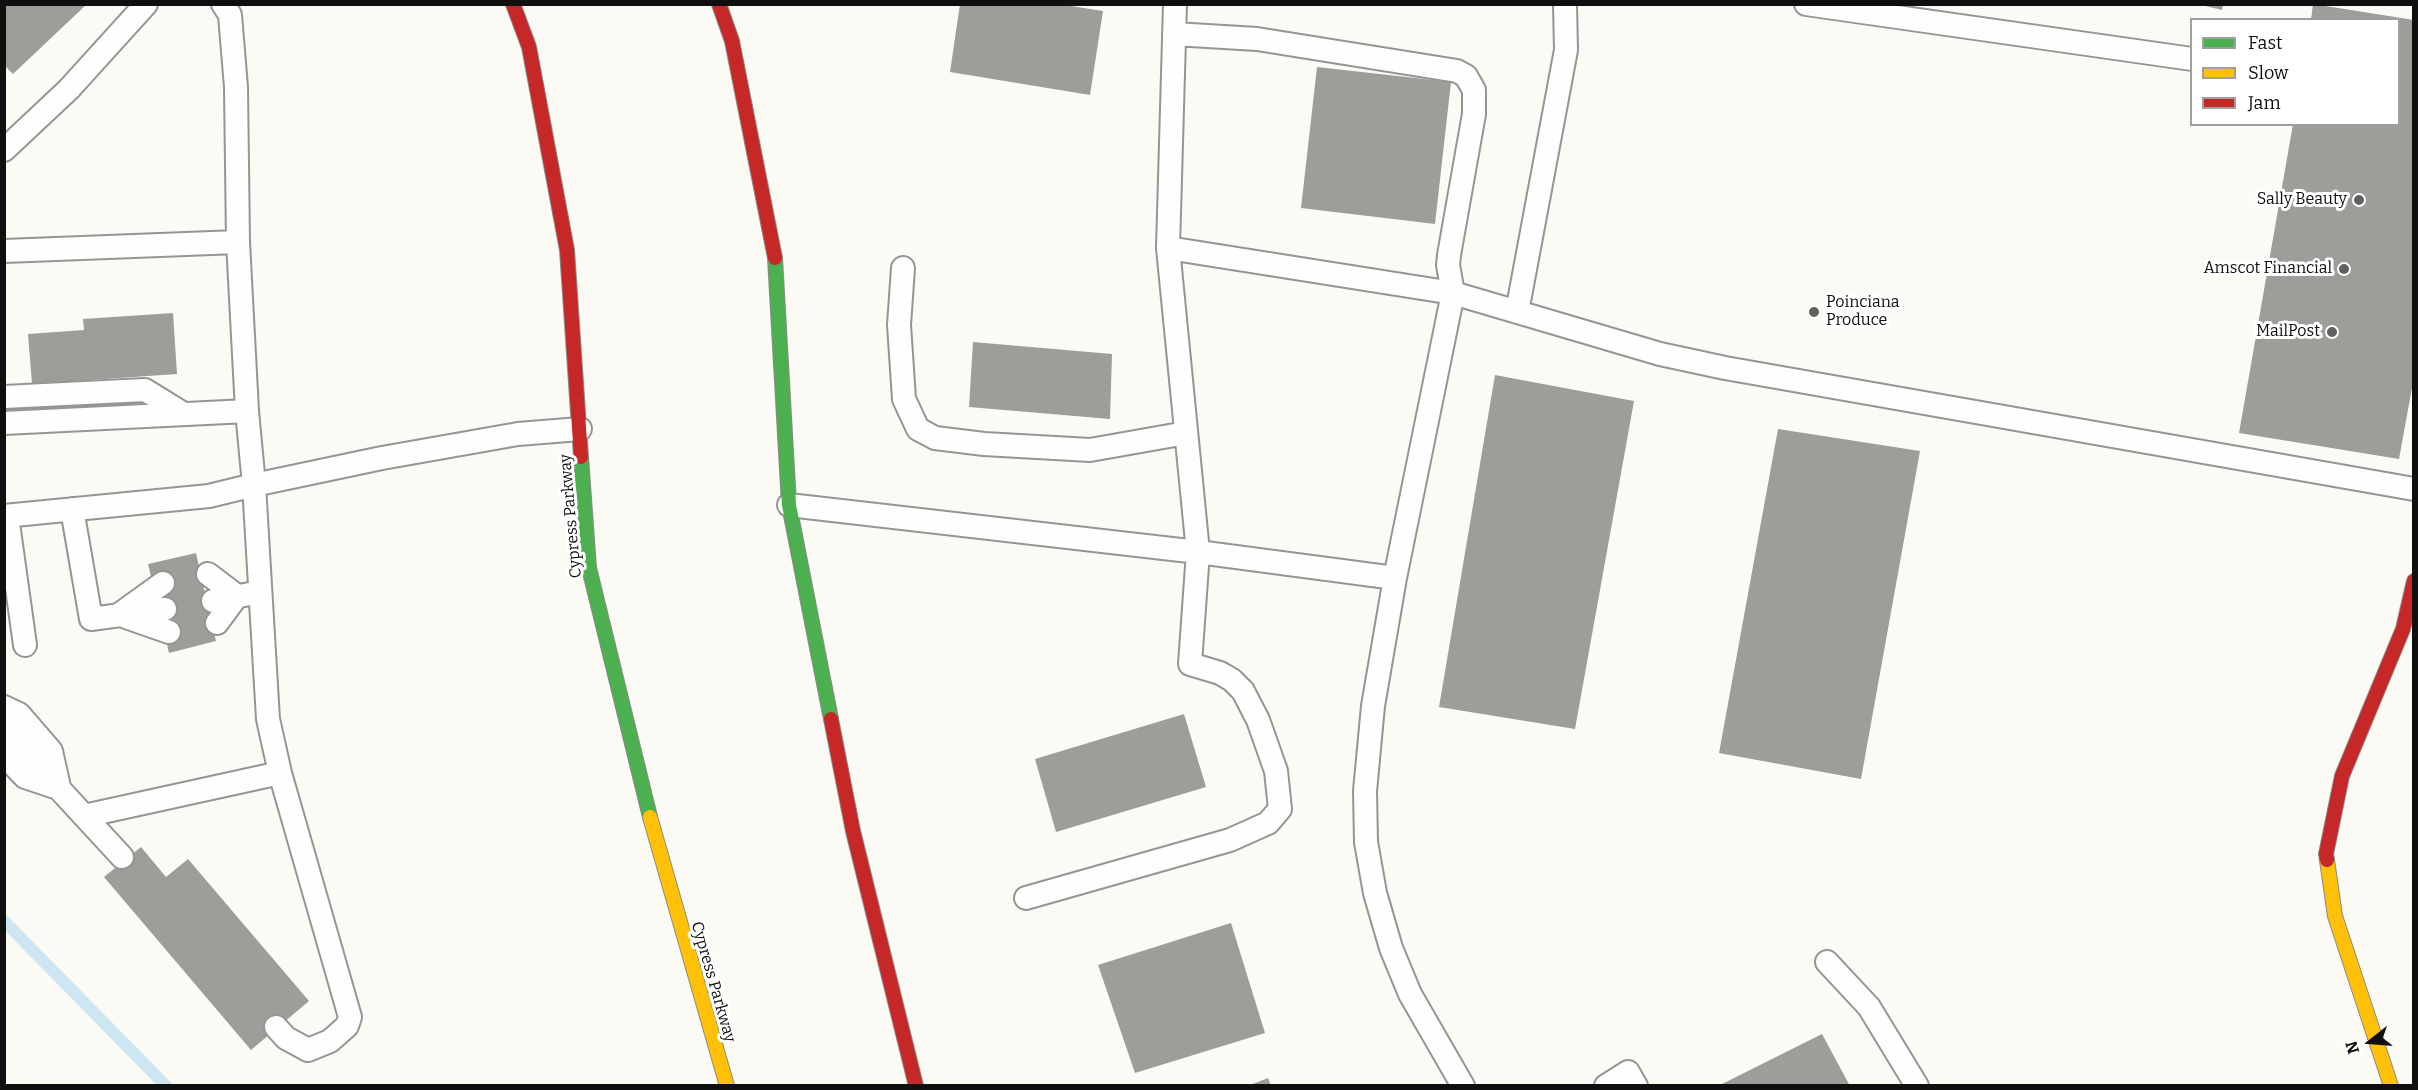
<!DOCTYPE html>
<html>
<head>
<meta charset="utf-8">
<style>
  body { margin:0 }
  #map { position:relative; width:2418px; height:1090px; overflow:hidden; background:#fbfaf5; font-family:Bitter,serif }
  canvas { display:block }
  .frame { position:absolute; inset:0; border:6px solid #0f0f0f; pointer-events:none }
  .legend { position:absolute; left:2190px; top:18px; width:210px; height:108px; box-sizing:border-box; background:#fff; border:2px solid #9f9f9f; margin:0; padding:8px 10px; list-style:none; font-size:18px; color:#0f0f0f }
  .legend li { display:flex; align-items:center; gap:12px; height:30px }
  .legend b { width:30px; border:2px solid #9f9f9f }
  .north { position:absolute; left:2340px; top:1012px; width:60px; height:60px; -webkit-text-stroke:4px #fff; paint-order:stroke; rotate:253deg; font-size:16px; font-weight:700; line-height:24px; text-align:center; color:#0f0f0f }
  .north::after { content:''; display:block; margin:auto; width:21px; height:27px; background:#0f0f0f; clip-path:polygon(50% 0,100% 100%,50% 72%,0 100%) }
</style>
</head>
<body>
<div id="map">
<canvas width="2418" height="1090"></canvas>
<div class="frame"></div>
<ul class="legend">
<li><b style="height:8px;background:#4caf50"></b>Fast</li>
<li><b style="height:8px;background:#ffc107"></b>Slow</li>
<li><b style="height:8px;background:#c62828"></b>Jam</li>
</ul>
<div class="north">N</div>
</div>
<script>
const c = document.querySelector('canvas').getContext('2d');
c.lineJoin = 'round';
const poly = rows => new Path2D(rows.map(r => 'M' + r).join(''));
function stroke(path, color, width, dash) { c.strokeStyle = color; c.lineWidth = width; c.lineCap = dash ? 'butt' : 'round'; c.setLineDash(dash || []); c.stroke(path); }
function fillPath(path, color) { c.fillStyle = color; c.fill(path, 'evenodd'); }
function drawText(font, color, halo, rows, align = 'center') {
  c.font = font + ' Bitter,serif'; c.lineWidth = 6; c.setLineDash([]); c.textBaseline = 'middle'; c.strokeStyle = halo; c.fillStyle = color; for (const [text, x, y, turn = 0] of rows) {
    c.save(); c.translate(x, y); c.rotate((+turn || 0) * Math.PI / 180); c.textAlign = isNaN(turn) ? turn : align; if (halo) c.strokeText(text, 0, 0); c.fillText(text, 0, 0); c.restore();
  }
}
stroke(poly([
  [4,921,166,1086]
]), '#cee6f2', 12);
fillPath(poly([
  [4,4,87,4,13,74,4,65],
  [960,4,1058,4,1103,11,1090,95,950,72],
  [2197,4,2223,4,2222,10],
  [2313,4,2414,20,2414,377,2399,459,2239,433,2293,124,2398,124,2398,20,2311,20],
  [1317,67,1451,82,1435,224,1301,208],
  [173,313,177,374,32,384,28,334,84,330,83,319],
  [973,342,1112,354,1110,419,969,407],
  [1495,375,1634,401,1575,729,1439,707],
  [1778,429,1920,451,1861,779,1719,753],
  [196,553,216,641,169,653,148,564],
  [1184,714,1206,787,1056,832,1035,759],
  [141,847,166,877,188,859,309,1001,251,1050,104,877],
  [1231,923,1265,1033,1135,1073,1098,965],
  [1822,1034,1850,1086,1718,1086],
  [1268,1078,1271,1086,1250,1086,1250,1085]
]), '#9f9d9a');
const lane = poly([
  [223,4,230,15,236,87,238,242,247,411,254,485,382,458,518,434,580,429],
  [1175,4,1168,248,1453,293,1660,354,1725,368,2414,489],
  [1806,4,2192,59],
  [1174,34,1257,39,1457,71,1466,76,1474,90,1474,114,1449,255,1448,265,1453,293,1395,578,1373,706,1365,791,1366,842,1375,893,1391,948,1410,994,1463,1086],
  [4,150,69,89,146,4],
  [4,251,238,242],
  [903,268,899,325,904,399,918,429,935,438,984,444,1090,450,1186,433],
  [1517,312,1566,50,1565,4],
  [4,397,145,390,184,414],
  [4,423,247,411],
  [789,505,1198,552,1395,578],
  [72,509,91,619,165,609],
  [4,516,209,496,254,485,268,719,280,773,350,1017,347,1026,330,1041,308,1050,286,1038,276,1027],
  [7,516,25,645],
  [208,574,237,596],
  [213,601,260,592],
  [120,614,163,583],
  [126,617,169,632],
  [217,623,237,596],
  [4,707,19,714,51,751,59,787],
  [4,729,122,857],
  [4,755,25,777,58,788],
  [84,816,280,773],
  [1026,898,1230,840,1268,823,1280,809,1276,771,1258,720,1243,691,1232,680,1220,673,1190,664,1198,552,1168,248],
  [1827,962,1869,1007,1917,1086],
  [1606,1086,1628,1072,1636,1086]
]);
const fast = poly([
  [775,258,789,505,831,719],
  [581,457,589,568,650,817]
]);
const slow = poly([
  [650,817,727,1086],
  [2327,860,2335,916,2391,1086]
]);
const jam = poly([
  [513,4,529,47,567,250,581,457],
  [719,4,732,41,775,258],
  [831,719,853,831,916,1086],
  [2327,860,2326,854,2342,776,2403,629,2414,581]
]);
stroke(lane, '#959593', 26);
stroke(fast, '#8c8b89', 16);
stroke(slow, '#8c8b89', 16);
stroke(jam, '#8c8b89', 16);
stroke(lane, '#fefefe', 22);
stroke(fast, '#4caf50', 14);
stroke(slow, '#ffc107', 14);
stroke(jam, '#c62828', 14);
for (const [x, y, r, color] of [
  [2359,200,6,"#626160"],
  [2344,269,6,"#626160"],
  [1814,312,6,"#626160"],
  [2332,332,6,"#626160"]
]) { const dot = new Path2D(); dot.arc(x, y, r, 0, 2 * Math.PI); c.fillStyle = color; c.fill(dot); stroke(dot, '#fff', 2); }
drawText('16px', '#0f0f0f', '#fff', [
  ["Sally Beauty",2347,200],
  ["Amscot Financial",2332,269],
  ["Poinciana",1826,303,"left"],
  ["Produce",1826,321,"left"],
  ["MailPost",2320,332]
], 'right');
drawText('16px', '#0f0f0f', '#fff', [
  ["Cypress Parkway",571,516,-95],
  ["Cypress Parkway",713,982,74]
]);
</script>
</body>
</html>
